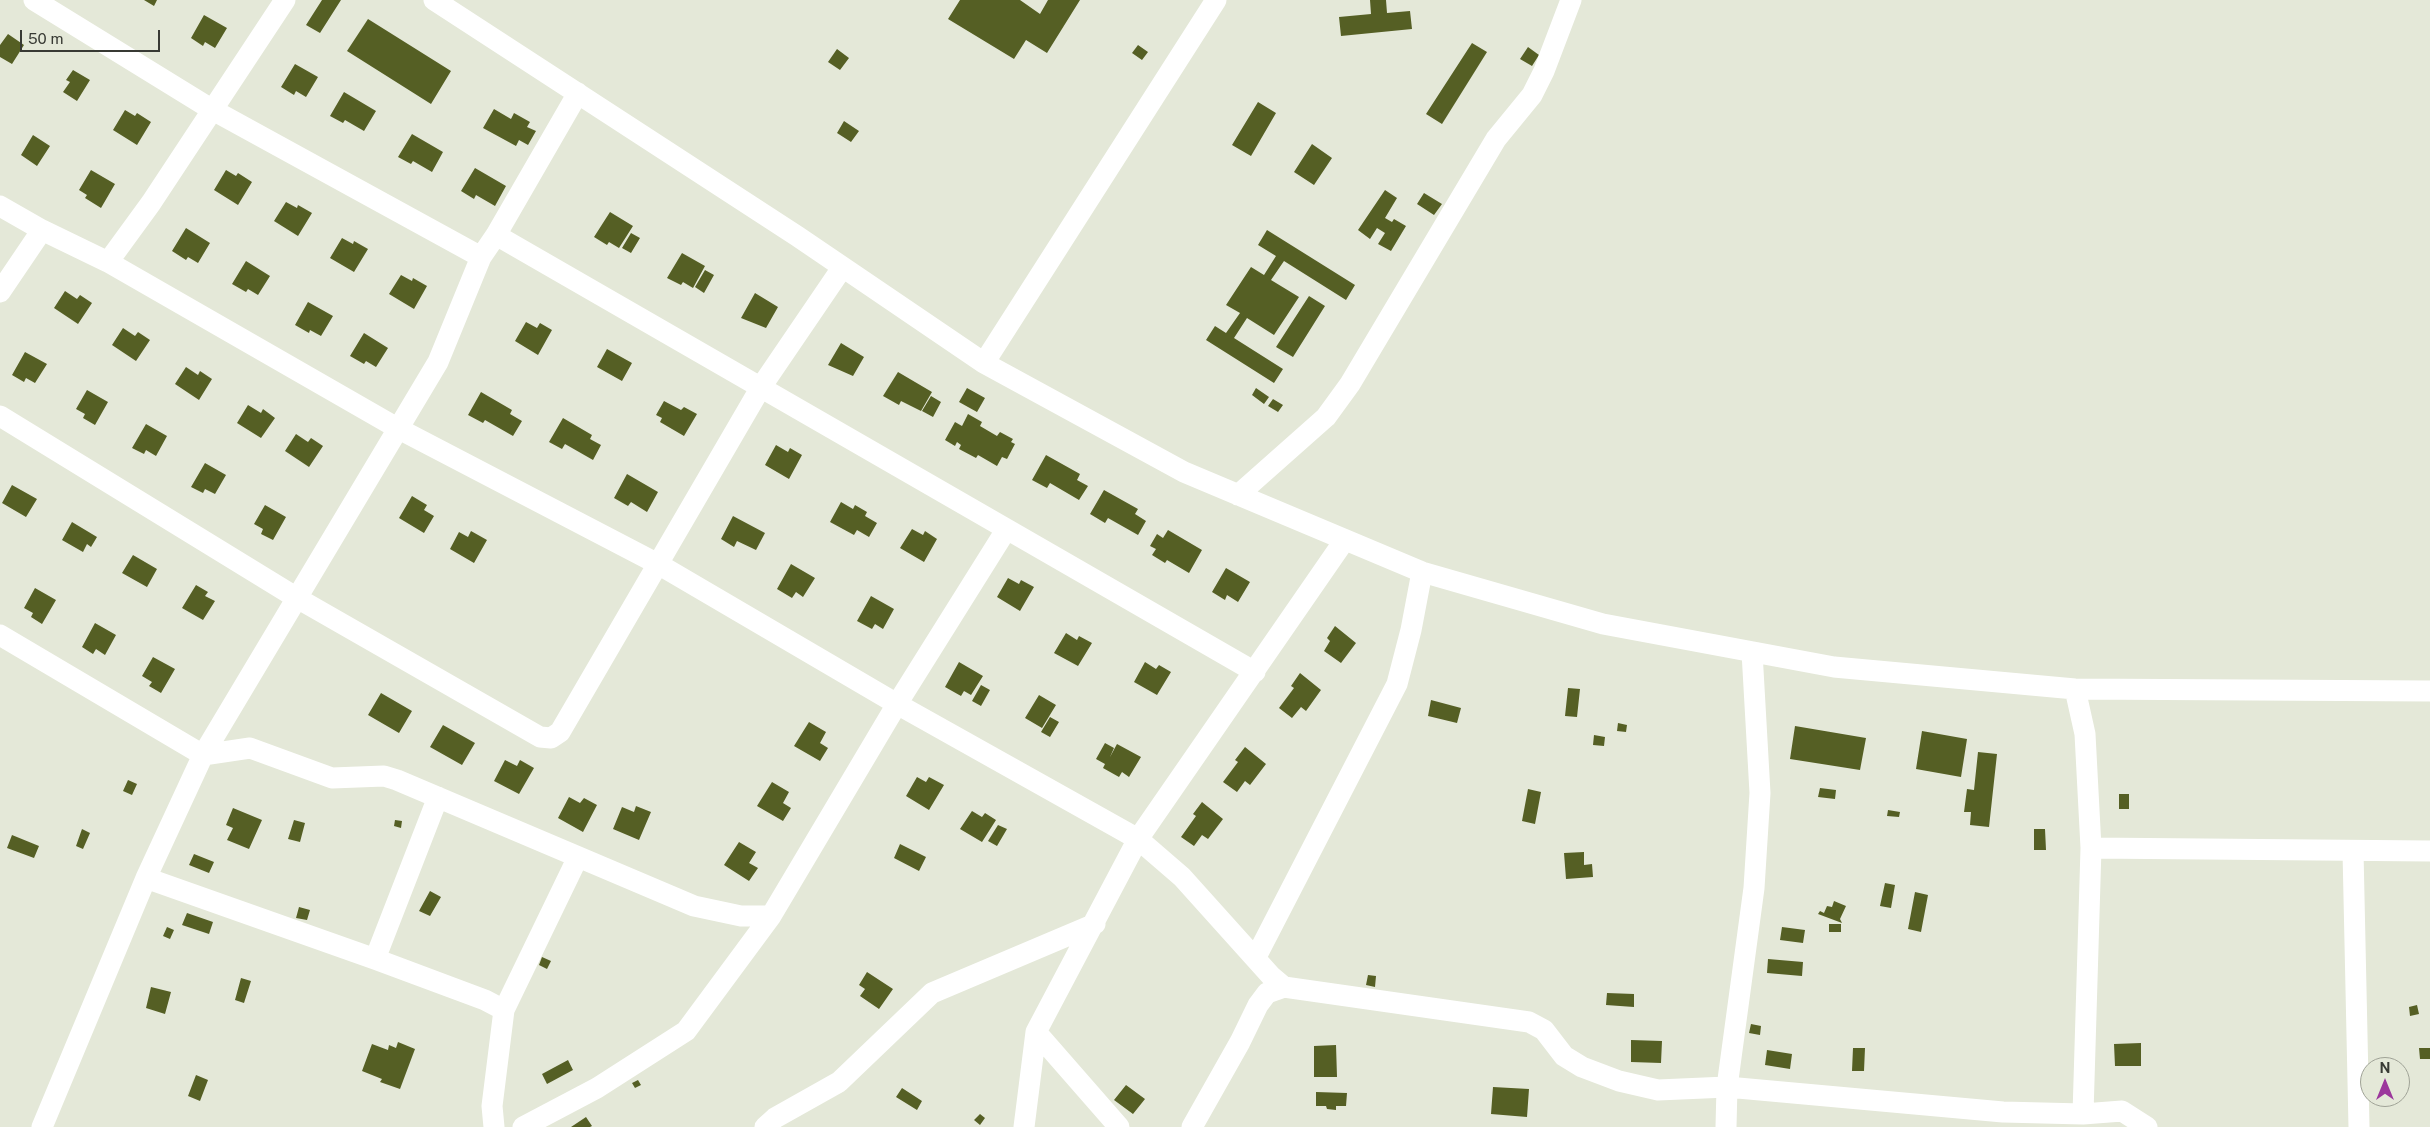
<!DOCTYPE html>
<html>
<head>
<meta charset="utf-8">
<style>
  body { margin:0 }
  #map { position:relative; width:2430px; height:1127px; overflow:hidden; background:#e4e8d8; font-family:"Public Sans",sans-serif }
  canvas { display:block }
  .north { position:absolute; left:2360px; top:1057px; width:50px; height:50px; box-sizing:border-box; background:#e4e8d8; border:1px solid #9fa296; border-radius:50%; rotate:0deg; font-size:14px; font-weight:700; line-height:20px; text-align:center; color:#383a34 }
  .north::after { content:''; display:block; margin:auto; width:18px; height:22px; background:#9c379c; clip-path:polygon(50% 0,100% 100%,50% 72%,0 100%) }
  .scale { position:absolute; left:20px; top:30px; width:140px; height:22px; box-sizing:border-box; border:2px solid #383a34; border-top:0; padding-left:6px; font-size:15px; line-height:18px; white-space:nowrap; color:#383a34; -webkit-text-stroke:4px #e4e8d8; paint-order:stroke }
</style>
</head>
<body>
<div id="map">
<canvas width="2430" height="1127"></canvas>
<div class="north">N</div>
<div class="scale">50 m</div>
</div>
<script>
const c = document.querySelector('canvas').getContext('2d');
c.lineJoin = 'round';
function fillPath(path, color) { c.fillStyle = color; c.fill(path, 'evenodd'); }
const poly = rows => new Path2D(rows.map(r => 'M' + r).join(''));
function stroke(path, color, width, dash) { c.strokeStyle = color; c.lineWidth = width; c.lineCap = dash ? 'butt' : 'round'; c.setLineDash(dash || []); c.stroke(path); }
fillPath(poly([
  [144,0,157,0,154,6],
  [322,0,341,0,320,33,306,25],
  [960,0,1020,0,1040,14,1048,0,1080,0,1047,53,1026,40,1014,59,948,19],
  [1370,0,1386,0,1387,13,1410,11,1412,29,1341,36,1339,17,1371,14],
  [204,15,227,28,215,48,205,42,203,46,191,38],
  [368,19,451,71,431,104,347,51],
  [8,34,24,45,12,64,0,57,0,45],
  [1472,43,1487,52,1442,124,1426,114],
  [1138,45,1148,52,1142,60,1132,53],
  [1528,47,1539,55,1532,66,1520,59],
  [837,49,849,58,840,70,828,62],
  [295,64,318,77,306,97,296,91,294,95,281,87],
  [73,70,90,80,77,101,63,92,70,82,66,80],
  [344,92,376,111,364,131,345,120,343,123,330,116],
  [1258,102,1276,113,1251,156,1232,145],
  [494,109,511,119,514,113,530,122,527,127,536,131,528,145,519,140,516,146,483,128],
  [125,110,135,116,137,113,151,122,137,145,113,130],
  [844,121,859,131,851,142,837,133],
  [412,134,443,152,432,172,413,161,411,164,398,157],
  [33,135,50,146,37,166,21,155],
  [1312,144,1332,158,1314,185,1294,172],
  [475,168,506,186,495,206,476,195,474,199,461,191],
  [91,170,115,184,101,208,85,198,87,195,79,190],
  [226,170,236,176,238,173,252,182,238,205,214,190],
  [1385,190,1397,198,1385,218,1392,222,1394,219,1406,226,1391,251,1378,244,1385,233,1377,228,1370,239,1358,230],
  [1424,193,1442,204,1434,215,1417,204],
  [286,202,297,208,298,205,312,213,298,236,274,221],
  [610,212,633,226,619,248,609,242,607,245,594,237],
  [186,228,210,243,198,263,188,257,186,260,172,251],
  [1267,230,1355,285,1346,300,1284,261,1271,280,1299,297,1274,335,1247,318,1234,338,1283,369,1274,383,1206,340,1215,326,1226,333,1240,313,1226,305,1251,267,1264,275,1276,256,1258,245],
  [631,233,640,238,631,253,622,248],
  [342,238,353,244,354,241,368,249,354,272,330,258],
  [682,253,705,266,693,288,683,282,681,285,667,278],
  [246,261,270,276,258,295,248,289,246,292,232,284],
  [705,270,714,275,704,293,695,287],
  [401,275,412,281,413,278,427,286,414,309,389,294],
  [65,291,77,299,80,295,92,303,78,324,54,308],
  [755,293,778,307,766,328,741,318],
  [1309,296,1325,306,1293,357,1276,347],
  [308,302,333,316,321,336,310,330,309,333,295,325],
  [526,322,537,328,540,323,552,330,538,355,515,341],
  [123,328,135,336,138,332,150,340,136,361,112,345],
  [364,333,388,348,376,367,366,361,364,364,350,356],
  [841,343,864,357,853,376,828,365],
  [607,349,632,363,622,381,597,367],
  [25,352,47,364,35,383,26,378,24,382,12,375],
  [186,367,198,375,200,371,212,379,199,400,175,384],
  [898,372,932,392,921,411,901,401,899,405,883,396],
  [967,388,985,398,977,412,959,402],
  [1256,388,1269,397,1264,404,1252,395],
  [87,390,108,402,95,425,83,418,85,414,76,409],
  [481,392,512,410,510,414,522,421,513,436,485,420,483,423,468,415],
  [931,396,941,402,933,417,922,411],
  [1273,399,1283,405,1278,412,1268,406],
  [664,401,681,410,684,407,697,414,684,436,660,422,662,418,656,415],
  [248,405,261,413,263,409,275,418,261,438,237,423],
  [968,414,982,422,980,426,997,436,1000,432,1013,439,1011,442,1015,444,1007,459,1002,457,997,466,978,455,976,458,959,449,961,445,957,442,955,446,945,440,955,422,962,426],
  [563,418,592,435,590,439,601,445,593,460,565,444,562,449,549,442],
  [146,424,167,436,156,456,146,450,144,454,132,448],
  [296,434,308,442,311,438,323,446,309,467,285,451],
  [776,445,788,452,790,448,802,455,789,479,765,465],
  [1046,455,1080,474,1077,480,1088,486,1079,500,1050,483,1047,488,1032,480],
  [205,463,226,475,215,494,205,489,203,493,191,487],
  [627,474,658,492,647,512,631,502,628,506,614,498],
  [12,485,37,499,26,517,2,503],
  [1104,490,1138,509,1135,514,1146,521,1138,535,1108,518,1105,523,1090,514],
  [412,496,427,505,424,510,434,516,424,533,399,518],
  [841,502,853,509,855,505,867,512,865,516,877,523,869,537,857,530,854,535,830,522],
  [265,505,286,517,273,540,261,534,263,529,254,524],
  [733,516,765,533,756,550,737,541,734,547,721,539],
  [72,522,97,537,91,547,87,544,83,552,62,540],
  [912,529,923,535,925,531,937,539,924,562,900,548],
  [1168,530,1202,550,1189,573,1167,560,1165,563,1152,555,1156,549,1150,546,1157,534,1163,538],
  [471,531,487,540,474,563,450,549,459,532,468,537],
  [133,555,157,569,147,587,122,573],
  [791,564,815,578,803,597,796,592,792,598,777,589],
  [1226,568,1250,582,1238,602,1227,595,1225,600,1212,592],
  [1008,578,1019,584,1021,580,1034,587,1020,611,997,597],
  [196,585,208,592,205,596,215,601,203,620,182,608],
  [35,588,56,600,42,624,31,617,33,613,24,608],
  [871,596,894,609,883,629,875,624,872,629,857,621],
  [95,623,116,635,105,655,96,649,93,654,82,647],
  [1335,626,1356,643,1341,663,1324,651,1330,641,1327,638],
  [1066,633,1077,640,1079,636,1092,643,1078,666,1054,653],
  [153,657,175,669,161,693,149,686,152,682,142,676],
  [959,662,983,676,971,695,964,691,961,696,945,687],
  [1145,662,1156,669,1159,665,1171,672,1157,695,1134,682],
  [1300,673,1321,690,1306,711,1301,707,1292,718,1279,708,1294,688,1291,686],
  [981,685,990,690,981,706,972,701],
  [1568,688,1580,689,1577,717,1565,716],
  [381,693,412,711,399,733,368,715],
  [1039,695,1056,705,1042,728,1025,718],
  [1431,700,1461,708,1457,723,1428,716],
  [1050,717,1059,722,1050,737,1041,732],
  [809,722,826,732,820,743,828,748,820,761,794,746],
  [1618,723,1627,725,1626,732,1617,731],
  [443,725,475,743,462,765,430,747],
  [1795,726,1866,738,1860,770,1790,759],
  [1922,731,1967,739,1961,777,1916,769],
  [1594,735,1605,737,1604,746,1593,745],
  [1105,743,1114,748,1110,757,1117,744,1141,757,1129,777,1122,772,1119,777,1103,768,1105,764,1096,759],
  [1245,747,1266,764,1250,785,1245,781,1237,792,1223,782,1238,762,1235,760],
  [1978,752,1997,754,1989,827,1970,825,1971,812,1964,812,1967,789,1974,790],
  [505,760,517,766,520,760,534,768,519,794,494,781],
  [917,777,926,782,929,777,944,785,929,810,906,796],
  [128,780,137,784,132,795,123,791],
  [772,782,789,792,783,803,791,808,783,821,757,806],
  [1820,788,1836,790,1835,799,1818,797],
  [1528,789,1541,792,1535,824,1522,821],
  [2119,794,2129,794,2129,809,2119,809],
  [569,797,580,803,584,798,597,805,583,832,558,818],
  [1202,802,1223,819,1208,839,1202,835,1194,846,1181,837,1196,816,1193,814],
  [636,806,651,812,639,840,613,829,622,807,634,812],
  [233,808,262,820,249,849,227,840,233,828,226,825],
  [1888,810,1900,812,1899,817,1887,816],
  [972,811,982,817,985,813,996,820,982,842,960,829],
  [294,820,305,823,300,842,288,839],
  [395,820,402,821,401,828,394,826],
  [998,825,1007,829,997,846,988,841],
  [82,829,90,833,83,849,76,846],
  [2034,829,2045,829,2046,850,2034,850],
  [12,835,39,846,34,858,7,848],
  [739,842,756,852,749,863,758,868,749,881,724,865],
  [900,844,926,857,919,871,894,858],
  [1584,852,1584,865,1592,864,1593,877,1566,879,1564,853],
  [194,854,214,862,209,873,189,865],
  [1885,883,1895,885,1891,908,1880,906],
  [430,891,441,897,430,916,419,911],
  [1915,892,1928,895,1921,932,1908,929],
  [1834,901,1846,906,1840,919,1842,923,1818,914,1820,911,1824,913,1827,906,1832,907],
  [299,907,310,910,307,920,296,918],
  [187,913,213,922,209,934,182,925],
  [1829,924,1841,924,1841,932,1829,932],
  [167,927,174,930,170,939,163,936],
  [1782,927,1805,930,1803,943,1780,940],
  [542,957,551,961,547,969,539,965],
  [1768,959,1803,962,1802,976,1767,973],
  [867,972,893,989,879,1009,860,996,865,989,859,985],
  [1368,975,1376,976,1375,987,1366,985],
  [241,978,251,981,244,1003,235,1000],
  [151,987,171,992,165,1014,146,1008],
  [1607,993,1634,994,1634,1007,1606,1005],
  [2417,1005,2419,1014,2410,1016,2409,1007],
  [1751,1024,1761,1026,1760,1035,1749,1033],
  [1631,1040,1662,1041,1661,1063,1631,1062],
  [398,1042,415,1049,400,1089,380,1082,382,1079,362,1071,372,1044,388,1050,389,1045,396,1048],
  [2141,1043,2141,1066,2115,1066,2114,1044],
  [1336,1045,1337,1077,1314,1077,1314,1046],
  [1853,1048,1865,1048,1864,1071,1852,1071],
  [2419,1048,2430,1048,2430,1059,2420,1059],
  [1767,1050,1792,1054,1790,1069,1765,1065],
  [568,1060,573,1070,547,1084,542,1074],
  [196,1075,208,1080,200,1101,188,1096],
  [638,1080,641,1085,635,1088,632,1083],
  [1126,1085,1145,1099,1133,1114,1114,1100],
  [1493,1087,1529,1089,1527,1117,1491,1114],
  [902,1088,922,1101,917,1110,896,1097],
  [1316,1092,1347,1093,1346,1106,1336,1106,1336,1110,1327,1109,1326,1106,1316,1106],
  [980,1114,985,1118,980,1125,974,1120],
  [586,1117,592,1126,590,1127,571,1127]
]), '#555f24');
stroke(poly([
  [34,0,211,109,481,257],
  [434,0,797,236,984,363,1184,472,1422,572,1603,624,1834,667,2075,689,2430,691],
  [0,206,42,230,108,262,399,429,658,564,897,704,1138,839,1344,541],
  [496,235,1255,672],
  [108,262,151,203,285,0],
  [0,292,42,230],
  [984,363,1216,0],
  [0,416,297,598,540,737,551,738,560,732,761,387,842,268],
  [1238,495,1326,417,1350,384,1496,139,1532,95,1544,71,1571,0],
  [0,635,203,755,250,748,332,778,384,776,397,780,694,906,741,916,771,916],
  [2075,689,2085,734,2091,848,2083,1114],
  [2091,848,2430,851],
  [2353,851,2359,1127],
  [146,878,375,959,485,1000,504,1010],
  [1256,957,1397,684,1411,630,1422,572],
  [375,959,438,797],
  [1036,1032,1119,1127],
  [42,1127,146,878,203,755,438,362,481,257,496,235,578,93],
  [494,1127,492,1106,504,1010,578,857],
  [523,1127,597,1088,686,1031,771,916,897,704,1006,530],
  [765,1127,775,1118,839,1082,932,993,1095,924],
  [1024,1127,1036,1032,1138,839,1182,877,1271,976,1284,987,1529,1022,1544,1030,1564,1056,1582,1067,1619,1081,1658,1090,1727,1087,2003,1112,2083,1114,2122,1111,2147,1127],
  [1192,1127,1240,1042,1258,1005,1267,993,1284,987],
  [1726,1127,1727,1087,1754,888,1760,793,1752,652]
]), '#fff', 21);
</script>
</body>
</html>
